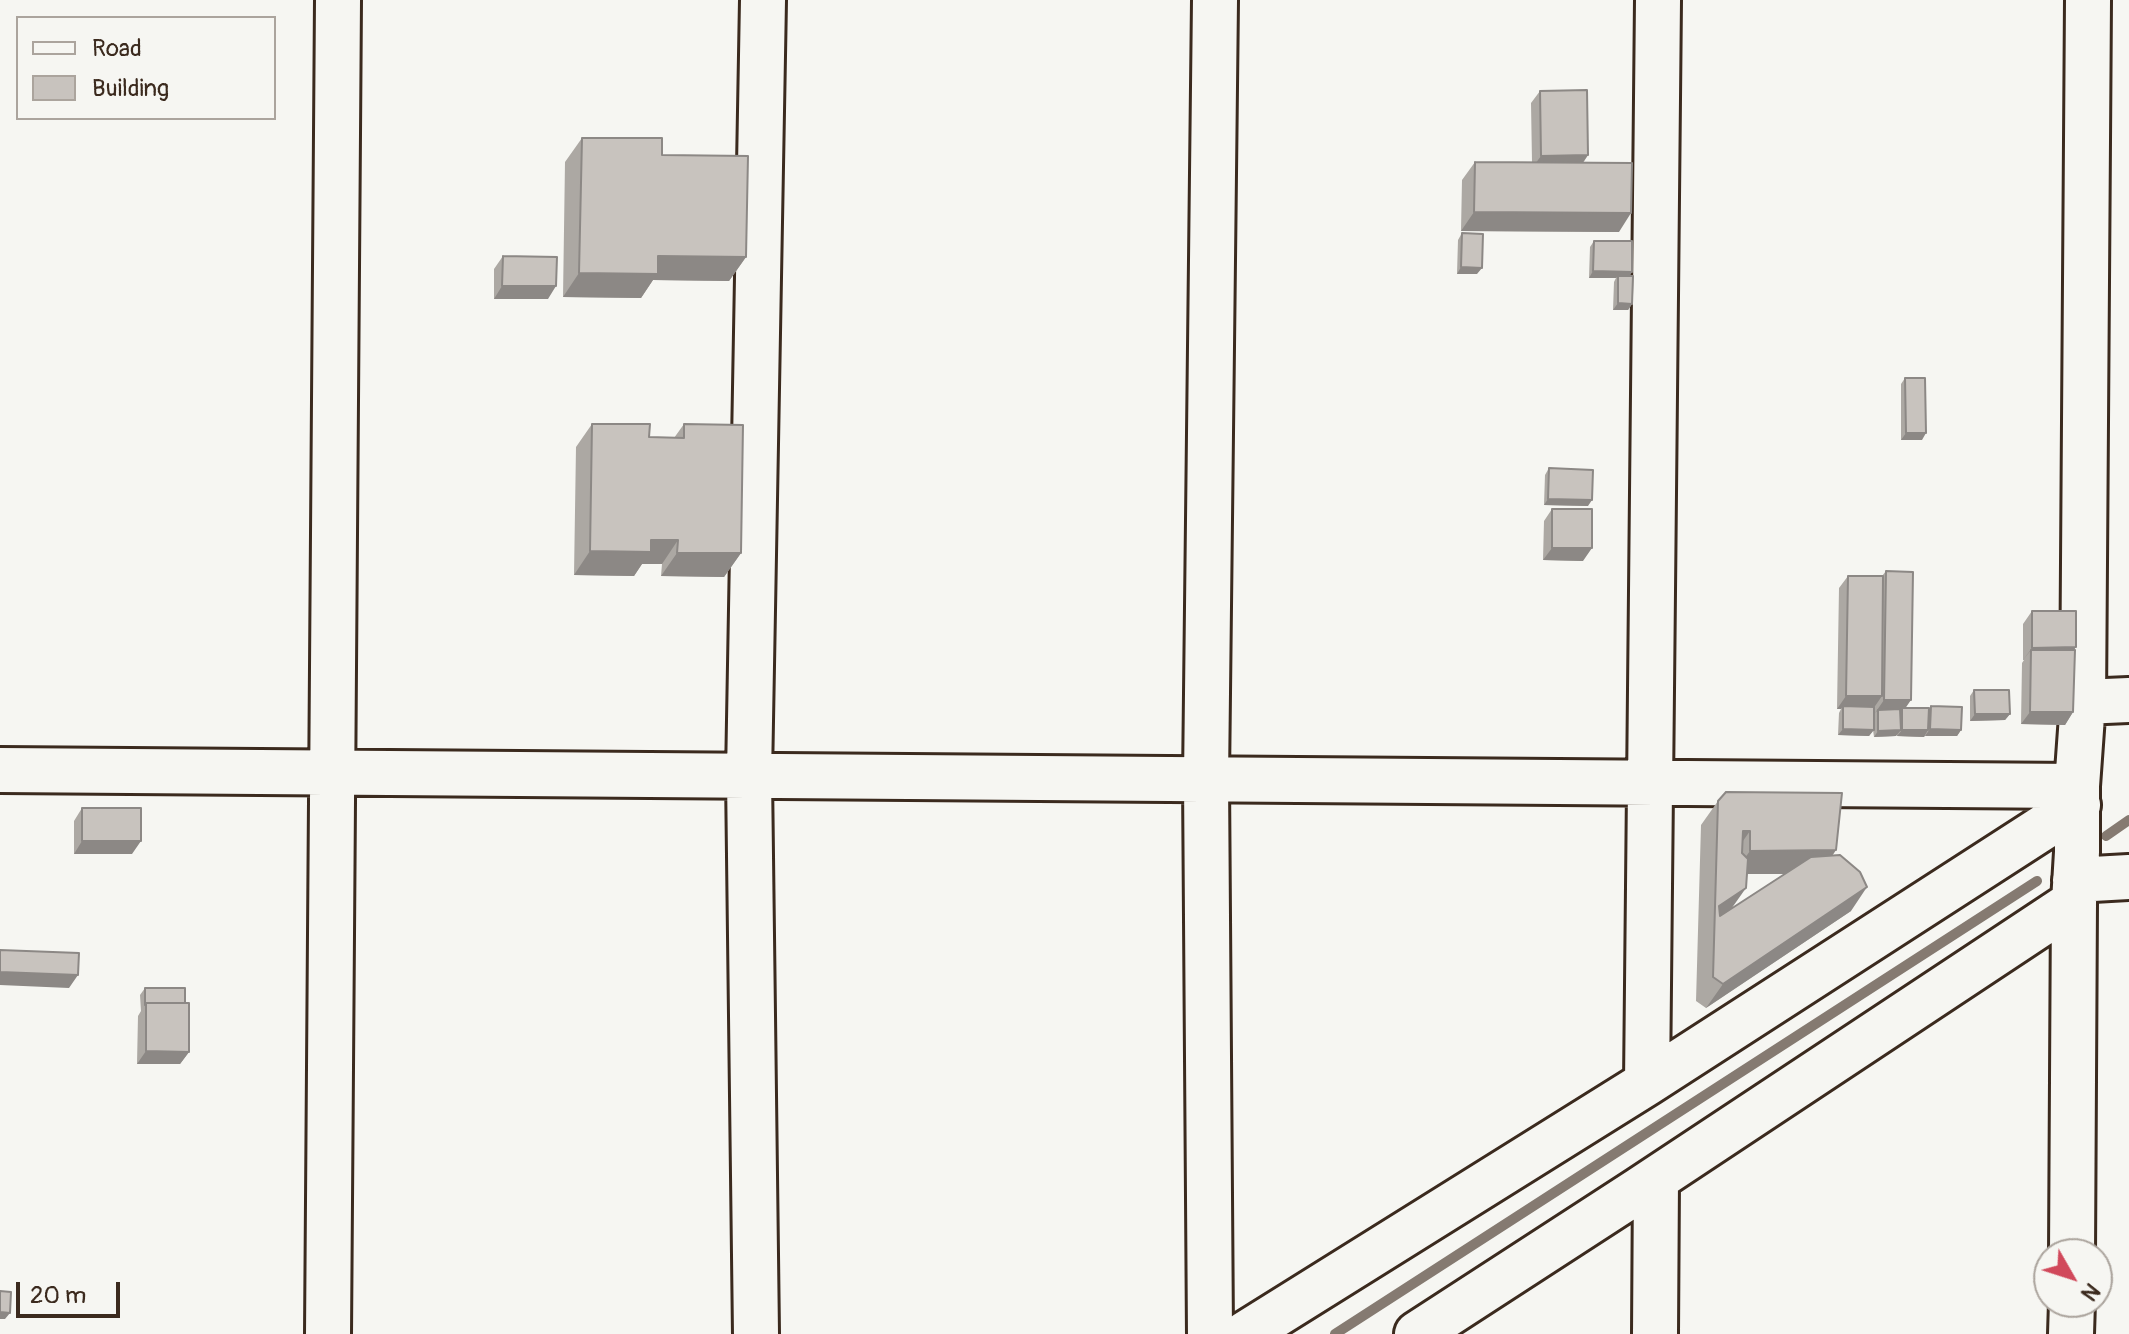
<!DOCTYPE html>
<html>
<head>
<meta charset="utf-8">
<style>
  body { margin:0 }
  #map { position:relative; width:2129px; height:1334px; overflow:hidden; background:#f6f6f2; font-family:Pangolin,sans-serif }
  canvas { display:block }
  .legend { position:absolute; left:16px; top:16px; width:260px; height:104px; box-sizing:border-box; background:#f6f6f2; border:2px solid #aba49d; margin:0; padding:10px 14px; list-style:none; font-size:24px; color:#3b2a1e }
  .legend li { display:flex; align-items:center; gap:16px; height:40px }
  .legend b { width:40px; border:2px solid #aba49d }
  .north { position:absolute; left:2033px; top:1238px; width:80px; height:80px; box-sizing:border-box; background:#f6f6f2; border:2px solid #aba49d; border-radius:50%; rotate:129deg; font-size:22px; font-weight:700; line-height:32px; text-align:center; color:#3b2a1e }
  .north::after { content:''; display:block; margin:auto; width:28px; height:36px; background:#d1495b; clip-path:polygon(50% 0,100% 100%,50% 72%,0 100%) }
  .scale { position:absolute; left:16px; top:1282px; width:104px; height:36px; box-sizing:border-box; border:4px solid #3b2a1e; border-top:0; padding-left:10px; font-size:24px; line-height:28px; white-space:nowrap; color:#3b2a1e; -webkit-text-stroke:6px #f6f6f2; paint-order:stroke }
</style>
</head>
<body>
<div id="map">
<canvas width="2129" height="1334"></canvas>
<ul class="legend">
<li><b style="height:10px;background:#f6f6f2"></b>Road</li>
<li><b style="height:22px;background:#c8c3be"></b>Building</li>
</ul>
<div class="north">N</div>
<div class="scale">20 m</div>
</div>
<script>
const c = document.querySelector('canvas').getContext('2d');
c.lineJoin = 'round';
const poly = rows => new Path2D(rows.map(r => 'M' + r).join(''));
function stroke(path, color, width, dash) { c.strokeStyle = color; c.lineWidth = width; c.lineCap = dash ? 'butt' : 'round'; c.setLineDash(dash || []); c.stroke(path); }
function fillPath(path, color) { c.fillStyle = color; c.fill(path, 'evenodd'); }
stroke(poly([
  [2106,836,2129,820],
  [1335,1334,2037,881]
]), '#857a71', 10);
const minor = poly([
  [2083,702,2129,700],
  [0,770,2077,786],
  [2075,880,2129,877],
  [1647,1083,1658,0],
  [2072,1254,2074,902,2077,852,2077,786,2083,702,2088,0],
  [328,1334,338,0],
  [756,1334,749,776,763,0],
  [1210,1334,1206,779,1215,0],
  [1245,1334,1647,1083,2078,805],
  [1417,1334,1639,1190,2074,902],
  [1655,1334,1656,1179],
  [2071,1334,2072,1302]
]);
stroke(minor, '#3b2a1e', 50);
stroke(minor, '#f6f6f2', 44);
fillPath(poly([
  [1540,91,1588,155,1583,163,1619,232,1461,231,1462,180,1475,162,1532,162,1531,103],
  [582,138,662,155,746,257,729,281,653,280,641,298,563,297,565,162],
  [1462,233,1477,274,1457,274,1458,240],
  [1594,241,1632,272,1629,276,1632,304,1628,310,1613,310,1614,282,1616,278,1589,278,1590,247],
  [503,256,548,299,494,299,494,269],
  [1905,378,1922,440,1901,440,1901,384],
  [592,424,649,437,674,438,684,424,741,553,724,577,661,576,662,564,642,564,634,576,574,575,576,447],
  [1549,468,1588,506,1544,505,1545,475],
  [1552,509,1583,561,1543,560,1544,521],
  [1886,571,1906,708,1929,709,1931,706,1961,730,1957,736,1925,736,1926,734,1924,737,1897,736,1897,734,1896,736,1874,737,1873,730,1869,736,1838,735,1839,713,1841,709,1837,709,1839,588,1848,576,1882,576],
  [2032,611,2076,647,2073,650,2073,712,2065,725,2021,724,2022,663,2024,660,2023,660,2023,624],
  [1974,690,2010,714,2005,720,1970,721,1970,696],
  [1718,801,1836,850,1832,856,1851,911,1706,1008,1696,1001,1701,825],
  [1747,874,1784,874,1731,909],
  [82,808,132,854,74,854,74,821],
  [145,988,185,1003,189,1052,180,1064,137,1064,138,1016,141,1011,140,995]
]), '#aca8a3');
fillPath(poly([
  [1588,155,1579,168,1532,168,1541,156],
  [1474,212,1631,213,1619,232,1461,231],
  [658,256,746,257,729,281,653,280,641,298,563,297,579,273],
  [1461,267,1482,268,1477,274,1457,274],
  [1593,271,1632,272,1628,278,1618,276,1616,278,1589,278],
  [502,286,556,286,548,299,494,299],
  [1618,303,1632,304,1628,310,1613,310],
  [1906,433,1926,433,1922,440,1901,440],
  [1548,499,1592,500,1588,506,1544,505],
  [651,540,678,540,662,564,642,564,634,576,574,575,590,551],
  [1552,548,1592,548,1583,561,1543,560],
  [677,553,741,553,724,577,661,576],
  [2076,647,2067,660,2031,650,2023,660,2032,648],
  [1846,696,1882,696,1873,709,1843,706,1841,709,1837,709],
  [1884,700,1911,700,1902,713,1902,708,1899,713,1878,710,1875,713],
  [2030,712,2073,712,2065,725,2021,724],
  [1975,714,2010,714,2005,720,1970,721],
  [1843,729,1874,730,1869,736,1838,735],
  [1930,729,1961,730,1957,736,1925,736],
  [1901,730,1896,736,1874,737,1878,731],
  [1902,730,1928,730,1924,737,1897,736],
  [1743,831,1750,831,1733,855],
  [82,841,141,841,132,854,74,854],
  [1836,850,1819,874,1733,874,1750,851],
  [1867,887,1851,911,1706,1008,1723,984],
  [1746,888,1729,912,1714,922,1719,906],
  [0,972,78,975,69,988,0,985],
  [146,1051,189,1052,180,1064,137,1064],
  [0,1312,10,1313,5,1319,0,1319]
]), '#8c8885');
const building = poly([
  [1587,90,1588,155,1541,156,1540,91,1587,90],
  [582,138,662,138,662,155,748,156,746,257,658,256,658,274,579,273,582,138],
  [1475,162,1632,163,1631,213,1474,212,1475,162],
  [1462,233,1483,234,1482,268,1461,267,1462,233],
  [1594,241,1632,241,1632,272,1593,271,1594,241],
  [503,256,557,257,556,286,502,286,503,256],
  [1618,276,1633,276,1632,304,1618,303,1618,276],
  [1905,378,1925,378,1926,433,1906,433,1905,378],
  [592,424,650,424,649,437,684,438,684,424,743,425,741,553,677,553,678,540,651,540,651,552,590,551,592,424],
  [1549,468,1593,470,1592,500,1548,499,1549,468],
  [1552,509,1592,509,1592,548,1552,548,1552,509],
  [1886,571,1913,572,1911,700,1884,700,1886,571],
  [1848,576,1883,576,1882,696,1846,696,1848,576],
  [2032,611,2076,611,2076,647,2032,648,2032,611],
  [2031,650,2075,650,2073,712,2030,712,2031,650],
  [1974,690,2009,690,2010,714,1975,714,1974,690],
  [1843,706,1874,707,1874,730,1843,729,1843,706],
  [1931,706,1962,707,1961,730,1930,729,1931,706],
  [1902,708,1929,708,1928,730,1902,730,1902,708],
  [1900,709,1901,730,1878,731,1878,710,1900,709],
  [1726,792,1842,793,1836,850,1750,851,1750,831,1743,831,1742,853,1748,859,1746,888,1719,906,1720,916,1811,857,1840,855,1860,872,1867,887,1723,984,1713,977,1718,801,1726,792],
  [82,808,141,808,141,841,82,841,82,808],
  [0,950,79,953,78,975,0,972,0,950],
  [145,988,185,988,185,1003,146,1003,145,1005,145,988],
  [146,1003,189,1003,189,1052,146,1051,146,1003],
  [0,1291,11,1292,10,1313,0,1312,0,1291]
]);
fillPath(building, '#c8c3be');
stroke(building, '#8c8885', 2);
</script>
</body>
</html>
